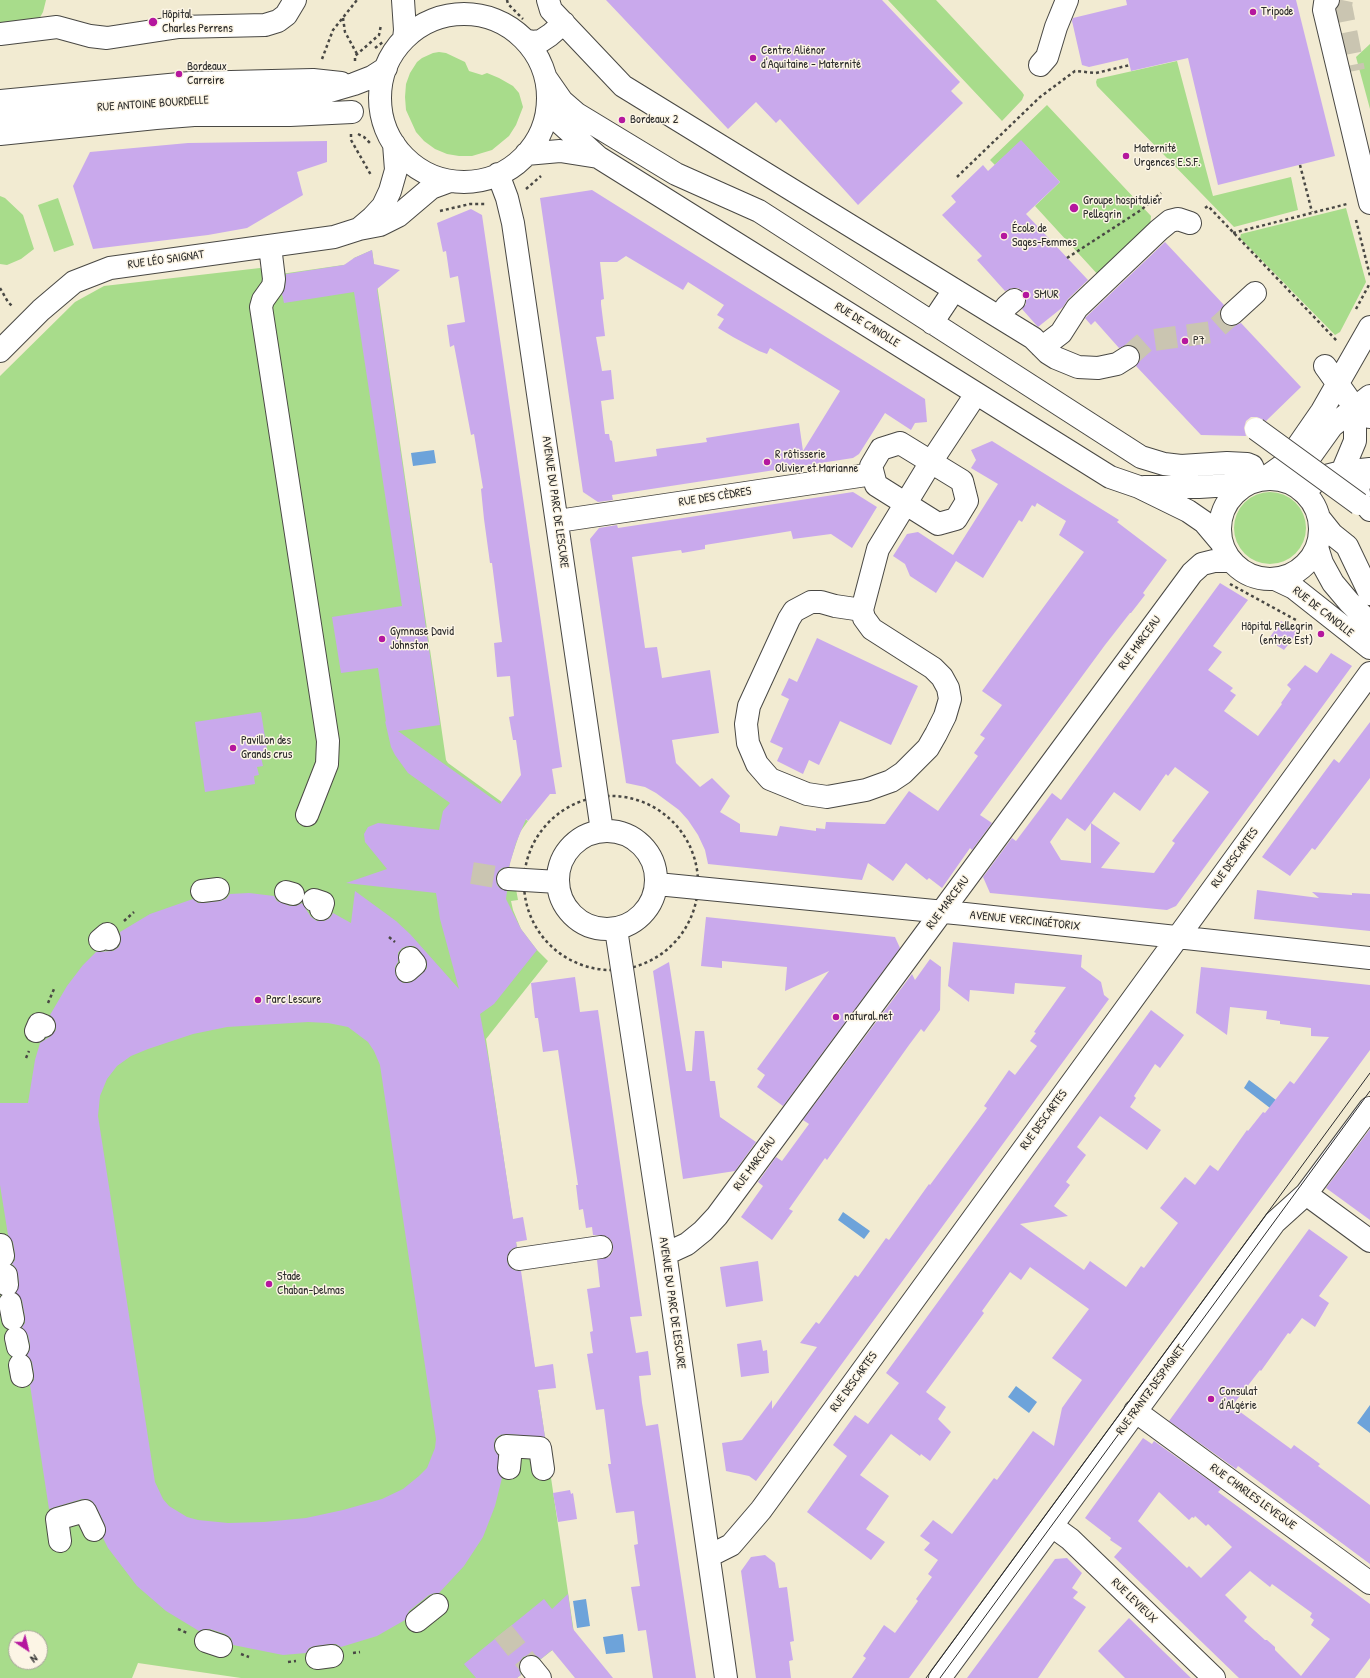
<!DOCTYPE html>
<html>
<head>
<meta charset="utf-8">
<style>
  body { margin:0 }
  #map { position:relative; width:1370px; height:1678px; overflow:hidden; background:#f2ebd2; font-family:"Patrick Hand",sans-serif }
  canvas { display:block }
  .north { position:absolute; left:8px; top:1630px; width:40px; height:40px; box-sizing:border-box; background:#fcf5e5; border:1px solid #a8a49b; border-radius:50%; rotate:145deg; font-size:11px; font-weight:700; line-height:16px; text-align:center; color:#2b2b2b }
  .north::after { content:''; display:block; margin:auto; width:14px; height:18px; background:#b5179e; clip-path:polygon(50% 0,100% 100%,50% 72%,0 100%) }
</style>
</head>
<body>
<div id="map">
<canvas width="1370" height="1678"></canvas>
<div class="north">N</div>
</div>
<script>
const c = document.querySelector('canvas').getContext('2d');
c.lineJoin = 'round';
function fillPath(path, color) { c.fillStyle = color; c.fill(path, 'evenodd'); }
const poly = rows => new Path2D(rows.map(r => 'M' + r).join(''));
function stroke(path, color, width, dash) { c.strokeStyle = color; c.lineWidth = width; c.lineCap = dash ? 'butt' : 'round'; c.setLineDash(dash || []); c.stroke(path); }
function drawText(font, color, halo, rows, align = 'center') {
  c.font = font + ' "Patrick Hand",sans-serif'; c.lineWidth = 3; c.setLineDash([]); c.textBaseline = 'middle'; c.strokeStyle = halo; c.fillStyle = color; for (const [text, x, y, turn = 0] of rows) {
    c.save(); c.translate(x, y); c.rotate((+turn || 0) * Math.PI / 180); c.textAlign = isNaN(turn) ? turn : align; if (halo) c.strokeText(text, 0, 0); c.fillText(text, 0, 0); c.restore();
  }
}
fillPath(poly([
  [0,0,46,0,43,12,38,21,0,27],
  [888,0,936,0,1022,92,1024,95,1022,100,1002,121],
  [1370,44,1370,109,1356,57],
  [439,52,446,53,465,62,469,71,482,75,487,73,499,78,513,86,519,93,523,107,516,125,509,136,492,150,472,156,459,156,447,154,435,149,424,141,416,132,406,110,405,97,406,84,410,73,417,62,422,58,433,53],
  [1177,61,1213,196,1291,177,1298,210,1234,227,1097,86,1096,82,1097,79],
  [1047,105,1151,216,1150,227,1100,277,1035,206,1060,182,1021,141,995,165,990,160],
  [0,196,5,198,23,215,34,249,21,259,7,265,0,264],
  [58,198,74,245,54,252,38,205],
  [1346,208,1366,282,1340,332,1335,335,1240,238,1241,234],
  [372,250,446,760,448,763,528,821,520,832,510,862,508,879,516,889,518,900,511,901,513,910,521,929,537,950,548,961,486,1039,574,1633,517,1678,241,1678,138,1663,132,1678,0,1678,0,376,75,302,104,286,260,268,274,275,350,264,354,258],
  [16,1638,40,1638,40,1662,16,1662],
  '1234 528a36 36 0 1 1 72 0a36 36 0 1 1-72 0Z'
]), '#a8dc8b');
fillPath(poly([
  [434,450,436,463,413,466,411,453],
  [1249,1080,1276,1100,1270,1108,1244,1088],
  [843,1212,870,1231,864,1239,838,1220],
  [1016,1386,1037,1402,1029,1413,1008,1397],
  [1370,1405,1370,1433,1357,1423],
  [586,1599,590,1626,577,1628,573,1601],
  [623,1634,625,1652,606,1654,603,1637]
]), '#6da3da');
fillPath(poly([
  [606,0,882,0,960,82,951,91,963,103,858,205,780,119,776,123,756,102,728,129],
  [1126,0,1296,0,1335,156,1218,185,1188,58,1131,71,1128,58,1089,67,1082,65,1072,21,1073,18,1127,5],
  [1021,140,1060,182,1026,214,1088,280,1068,299,1063,307,1038,327,1022,309,1026,304,1026,298,1023,292,1018,288,1012,288,1005,291,977,260,982,256,942,215,956,202,951,196,983,165,988,171],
  [327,141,327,162,297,172,303,195,247,228,208,235,93,249,73,186,90,152,188,143],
  [592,190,925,399,927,422,915,423,911,430,885,413,859,454,853,458,612,495,613,500,598,502,583,492,540,198],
  [626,256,683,290,688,282,724,305,717,315,724,319,718,328,733,337,759,351,767,354,770,348,840,391,803,451,799,423,706,438,707,442,656,449,657,456,615,462,612,441,610,440,609,434,605,434,601,401,614,399,611,370,602,371,596,337,605,336,601,304,601,300,604,299,600,262,617,262],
  [471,209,482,215,562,767,552,769,556,794,550,794,528,821,526,819,516,843,509,867,502,868,498,872,496,878,497,885,501,889,507,891,506,899,521,929,537,950,494,1004,480,1014,489,1062,513,1219,523,1217,527,1240,516,1242,517,1247,512,1249,508,1254,507,1261,509,1266,514,1270,521,1271,535,1367,553,1364,556,1388,538,1390,545,1437,507,1434,500,1435,495,1439,494,1446,495,1451,498,1455,498,1473,502,1478,495,1506,483,1537,464,1566,439,1593,435,1593,429,1595,409,1611,405,1620,377,1636,341,1647,336,1644,331,1644,315,1646,309,1648,306,1653,283,1655,233,1645,231,1638,225,1634,210,1629,204,1629,199,1631,166,1611,137,1586,108,1548,103,1538,106,1531,105,1525,96,1506,92,1501,87,1499,82,1499,49,1509,30,1385,34,1380,34,1374,32,1362,27,1355,30,1350,30,1344,28,1335,22,1327,25,1323,25,1317,22,1300,16,1293,19,1284,18,1274,16,1268,12,1264,15,1260,15,1254,13,1242,8,1235,0,1185,0,1103,28,1103,35,1060,40,1043,51,1036,56,1030,56,1024,54,1019,50,1015,67,986,83,965,96,952,113,951,119,947,121,940,120,932,150,914,193,899,198,903,204,903,220,901,226,899,230,894,249,893,274,896,277,901,290,906,296,906,302,903,311,917,317,921,324,921,330,918,333,913,351,923,355,891,396,921,410,934,459,989,440,919,436,893,346,883,387,869,365,842,364,834,368,827,378,823,439,830,443,811,450,803,408,773,395,755,391,747,385,721,386,722,378,668,341,673,332,617,402,606,354,292,284,303,282,294,285,288,286,274,344,265,354,258,372,250,374,264,400,270,377,289,440,725,398,731,500,804,521,775,516,740,513,740,509,717,514,716,510,676,497,677,494,643,502,642,492,563,490,563,484,519,481,489,483,488,474,434,471,435,454,345,450,347,447,325,465,322,458,276,450,278,446,251,443,252,437,223],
  [408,946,414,946,419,950,427,962,427,968,423,973,415,980,409,983,403,983,398,979,395,973,395,967,398,962,398,953,402,948],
  [308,1022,328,1023,348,1027,368,1042,374,1051,380,1065,436,1439,435,1448,427,1468,419,1476,403,1489,382,1499,343,1510,306,1518,264,1522,228,1523,198,1520,187,1517,169,1506,163,1499,155,1482,98,1116,100,1096,107,1079,117,1066,131,1056,148,1049,193,1034,227,1027],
  [1165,242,1224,305,1220,310,1220,316,1223,323,1228,326,1234,326,1241,323,1301,387,1266,421,1257,417,1251,417,1246,421,1244,428,1246,436,1201,435,1136,366,1140,357,1138,350,1133,346,1128,345,1119,348,1095,321,1091,325,1085,318],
  [992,441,1119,520,1117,522,1167,560,1143,593,1145,595,1131,613,1130,613,1105,645,980,815,992,823,972,850,970,848,942,888,929,878,927,880,906,863,893,881,868,863,862,880,708,864,705,850,698,835,688,820,679,810,656,793,645,787,626,783,590,539,599,528,617,525,618,528,853,492,877,507,852,548,831,534,793,539,791,531,705,545,705,549,682,553,681,550,632,557,645,648,657,647,662,678,710,670,719,733,672,740,676,763,700,787,712,778,730,796,720,812,740,824,740,832,777,836,780,826,816,831,816,828,825,829,826,822,885,824,909,791,938,811,978,756,974,753,985,738,980,735,1002,705,982,691,1084,552,1059,535,1066,521,1037,503,1035,507,1032,505,1022,522,1019,520,983,578,956,561,936,593,910,576,905,564,893,556,907,534,918,532,953,555,998,484,971,468,976,460,971,450],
  [1220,583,1248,600,1213,646,1222,652,1208,670,1233,688,1230,691,1236,695,1224,711,1258,736,1282,704,1281,703,1291,689,1287,685,1305,665,1317,673,1331,653,1352,666,1176,906,1167,910,990,893,983,877,1012,838,1016,841,1052,793,1061,800],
  [1175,767,1209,792,1172,841,1175,843,1154,873,1101,868,1120,843,1091,823,1114,792,1140,811,1166,774,1168,776],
  [1067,818,1085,831,1091,823,1091,863,1061,860,1050,842],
  [1281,621,1298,632,1284,650,1268,640],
  [817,638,918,686,891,745,840,721,819,765,809,760,803,774,777,761,783,748,770,742,789,699,781,695,789,678,797,682],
  [261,712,268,756,261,757,263,766,257,767,259,775,254,776,255,784,205,792,195,722],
  [1370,722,1370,778,1315,850,1312,848,1290,876,1262,857,1334,759,1339,763],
  [1257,890,1319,898,1312,892,1352,895,1352,893,1370,894,1370,931,1254,919],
  [706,917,895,937,900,948,783,1106,757,1087,765,1075,757,1069,829,971,785,991,787,967,722,961,722,968,701,966],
  [953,942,1082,955,1081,967,1101,982,1104,995,1109,999,756,1481,749,1476,726,1471,722,1443,742,1440,772,1400,772,1409,817,1347,800,1343,816,1322,819,1324,855,1275,858,1277,886,1238,889,1240,929,1184,930,1185,987,1108,984,1106,1009,1070,1015,1075,1037,1046,1030,1041,1036,1033,1034,1032,1066,987,1015,983,1014,994,970,990,969,1002,948,986],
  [930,959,941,967,940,1010,924,1032,921,1029,909,1045,827,1160,825,1158,789,1209,793,1211,772,1240,741,1217,763,1186,758,1182,776,1157,782,1161,809,1124,803,1120,912,974,915,980],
  [669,962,686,1071,692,1071,695,1031,704,1031,710,1081,715,1081,720,1117,756,1142,735,1171,683,1179,653,971],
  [1201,967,1370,985,1370,1050,909,1678,852,1678,866,1658,863,1656,884,1625,895,1633,918,1601,916,1599,932,1577,928,1574,938,1560,924,1550,930,1543,920,1536,933,1520,952,1534,994,1478,997,1480,1033,1431,1054,1446,1062,1408,1082,1380,1052,1358,1089,1309,1030,1267,1021,1280,1010,1272,982,1311,984,1313,926,1392,946,1407,938,1419,951,1432,930,1461,921,1454,920,1456,891,1434,860,1475,889,1496,866,1529,885,1542,871,1560,807,1512,847,1456,833,1445,855,1415,868,1424,899,1383,886,1373,1151,1010,1184,1035,1160,1068,1155,1064,1134,1096,1136,1098,1130,1107,1161,1130,1147,1150,1100,1116,1077,1147,1086,1155,1066,1182,1070,1185,1054,1206,1068,1216,1020,1224,1084,1270,1090,1261,1126,1287,1141,1266,1144,1268,1178,1223,1160,1208,1185,1177,1195,1185,1210,1165,1218,1171,1247,1130,1248,1131,1263,1112,1265,1113,1290,1081,1294,1084,1329,1037,1311,1036,1311,1028,1280,1024,1280,1021,1266,1019,1267,1011,1230,1007,1227,1035,1196,1013],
  [575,977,580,1012,598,1010,642,1316,630,1317,636,1353,648,1351,651,1375,639,1376,642,1403,646,1426,658,1424,696,1678,653,1678,646,1630,638,1631,631,1587,640,1586,634,1545,638,1544,634,1511,616,1513,608,1464,611,1464,604,1409,596,1410,587,1354,593,1353,590,1332,593,1331,587,1289,600,1287,597,1260,609,1257,613,1251,613,1245,611,1240,606,1236,593,1235,592,1227,586,1228,583,1209,579,1210,576,1185,578,1185,558,1050,543,1052,538,1018,535,1018,531,983],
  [1370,1129,1370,1220,1326,1188],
  [1309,1229,1348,1257,1319,1296,1329,1303,1315,1327,1302,1318,1290,1334,1288,1333,1261,1371,1260,1370,1232,1406,1291,1449,1294,1445,1320,1464,1318,1466,1370,1505,1370,1564,1238,1466,1236,1469,1169,1421],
  [758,1261,763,1301,726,1307,720,1267],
  [761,1340,763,1351,767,1350,769,1373,741,1377,737,1344],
  [1143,1438,1152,1444,1154,1441,1221,1489,1218,1492,1370,1604,1370,1658,1355,1678,1239,1678,1114,1557,1122,1548,1110,1540,1111,1538,1085,1518],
  [1159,1492,1189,1520,1192,1517,1194,1518,1195,1516,1206,1526,1208,1524,1232,1547,1201,1578,1189,1566,1187,1568,1138,1521],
  [1250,1571,1270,1587,1272,1584,1312,1613,1310,1617,1314,1620,1311,1625,1330,1639,1301,1676,1275,1650,1275,1647,1267,1640,1265,1640,1244,1621,1247,1617,1225,1595],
  [570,1490,571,1494,573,1493,577,1519,558,1522,553,1493],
  [765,1555,775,1563,779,1588,787,1587,794,1641,790,1642,793,1660,789,1661,791,1678,756,1678,741,1571,751,1557],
  [1067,1558,1082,1573,1072,1588,1078,1592,1073,1598,1086,1607,1038,1678,967,1678,1055,1559],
  [568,1594,573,1629,613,1678,575,1678,552,1650,541,1659,535,1655,529,1655,523,1657,519,1663,519,1669,521,1675,517,1678,476,1678,464,1664,544,1599,552,1609],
  [1129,1618,1163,1651,1191,1678,1125,1678,1098,1651]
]), '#c9a9ec');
stroke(poly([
  [1342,0,1341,5,1354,71],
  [1128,357,1146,341,1212,332,1232,314],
  [472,873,508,879],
  [503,1632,531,1667]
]), '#cac5b1', 22, [22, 11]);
const minor = poly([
  [403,0,405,30,404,39],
  [548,0,551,10,623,86,1033,338,1048,353,1056,358,1078,367,1098,368,1117,364,1128,357],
  [1328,0,1325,3,1324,10,1370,203],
  '380 98a84 84 0 1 1 168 0a84 84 0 1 1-168 0Z',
  [0,34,57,27,90,36,107,38,179,27,265,25,278,21,286,15,295,0],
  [525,40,532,42,541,41,550,35,564,23],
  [1040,65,1047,57,1056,27,1067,0],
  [546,78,562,101,577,114,676,174,759,211,1141,457,1164,464,1181,466,1227,463,1247,464,1252,466,1258,480],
  [0,101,190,83,313,80,341,83],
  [548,106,558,121,598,157,1110,477,1139,487,1188,511,1204,522,1220,541],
  [0,117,157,101,306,98,354,84,372,77,386,68],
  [0,134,156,118,194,115,290,115,352,112],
  [394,144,396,170,390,191,383,206,372,218,359,229,380,225,398,216,431,188,450,181],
  [526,154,560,151,598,157],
  [498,174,507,198,513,223,602,831],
  [270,246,274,279,273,286,263,300,261,307,328,741,327,764,307,815],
  [1232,314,1255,293],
  [999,317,1007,306,1014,300],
  [932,323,954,290],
  [1041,346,1048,343,1061,333,1077,308,1159,230,1170,221,1178,219,1190,223],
  [0,351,41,310,74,282,110,268,334,237,359,229],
  [1325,366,1355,408,1370,417],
  [900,443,962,481,967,501,956,519,938,524,876,485,871,466,881,449,900,443],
  [1370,471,1362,479,1358,488,1360,498,1370,510],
  [1342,472,1355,441,1355,408],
  [1265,478,1286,463,1322,411,1370,327],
  '1220 529a50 50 0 1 1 100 0a50 50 0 1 1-100 0Z',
  [1301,481,1299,472,1332,426,1370,396],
  [1144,487,1199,487,1246,484],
  [1310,487,1318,478,1342,472,1370,469],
  [1320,519,1332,534,1347,546,1370,594],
  [558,521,873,474],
  [1317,547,1322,563,1333,583,1349,602,1370,623],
  [1275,579,1294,588,1370,648],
  [862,610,835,606,821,602,811,602,794,611,789,619,749,706,746,724,748,743,757,764,770,779,807,794,827,797,866,790,891,781,903,773,928,748,936,734,945,716,950,699,948,688,942,677,933,668,872,629,864,618,862,610,878,549,931,462,976,394],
  '558 880a49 49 0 1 1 98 0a49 49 0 1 1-98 0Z',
  [508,879,558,882],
  [657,884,965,914,1370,958],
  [202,891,218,889],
  [286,892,293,894],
  [314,900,323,903,321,909],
  [616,929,665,1252,726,1678],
  [100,940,107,934,109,939],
  [407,971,415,964,410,958],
  [36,1031,39,1024,44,1026],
  [1306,1194,1370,1241],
  [1,1245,3,1256],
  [665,1252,674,1250,687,1244,703,1231,717,1216,1192,573,1202,564,1214,561,1231,561],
  [519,1259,601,1247],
  [6,1275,7,1285],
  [10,1303,13,1319],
  [16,1338,18,1347],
  [20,1365,22,1376],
  [1135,1411,1370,1583],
  [506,1446,540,1448,543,1469],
  [509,1468,511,1447],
  [1052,1526,1070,1539,1214,1678],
  [60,1541,57,1519,85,1511,94,1530],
  [709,1556,731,1545,761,1510,1370,673],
  [417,1621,437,1605],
  [206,1641,221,1646],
  [317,1658,332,1656],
  [531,1667,540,1678],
  [940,1678,1275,1222,1306,1194,1370,1108]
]);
stroke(minor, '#494844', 24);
stroke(poly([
  [507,0,508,4,523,19],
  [343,18,345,32,357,54],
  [375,48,383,42],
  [322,59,333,30,357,0],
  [355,61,355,56,379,35,381,25],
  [351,134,351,140,371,175],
  [358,134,364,137,371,144],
  [1300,165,1312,212],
  [957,177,1040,97,1075,71,1096,73,1130,65],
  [526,189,541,176],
  [1205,208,1208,206,1337,341],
  [440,211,470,204,486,204],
  [1356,220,1370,276],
  [1233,233,1347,204],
  [1067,258,1141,210,1161,193],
  [0,288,8,302,13,307],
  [1356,309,1370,283],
  [1230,584,1296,620],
  '524 883a87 87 0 1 1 174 0a87 87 0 1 1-174 0Z',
  [124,921,134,912],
  [389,937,395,942],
  [48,1003,54,989],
  [26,1058,29,1051],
  [178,1629,187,1633],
  [353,1653,360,1652],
  [241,1654,249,1657],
  [288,1662,296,1661]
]), '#494844', 2.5, [3, 3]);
stroke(minor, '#fff', 22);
stroke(poly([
  [926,1678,1370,1073],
  [940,1678,1370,1091]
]), '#2b2b2b', 1);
const minorBridge = poly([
  [1256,429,1359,504]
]);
stroke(minorBridge, '#494844', 24, []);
stroke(minorBridge, '#fff', 22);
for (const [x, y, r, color] of [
  [1253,12,4,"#b5179e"],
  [153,22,5,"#b5179e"],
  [753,58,4,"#b5179e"],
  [179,74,4,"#b5179e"],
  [622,120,4,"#b5179e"],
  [1126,156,4,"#b5179e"],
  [1074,208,5,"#b5179e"],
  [1004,236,4,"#b5179e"],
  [1026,295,4,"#b5179e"],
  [1185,341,4,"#b5179e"],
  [767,462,4,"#b5179e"],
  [1321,634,4,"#b5179e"],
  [382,639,4,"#b5179e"],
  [233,748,4,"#b5179e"],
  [258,1000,4,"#b5179e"],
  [836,1017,4,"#b5179e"],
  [269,1284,4,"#b5179e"],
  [1211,1399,4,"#b5179e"]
]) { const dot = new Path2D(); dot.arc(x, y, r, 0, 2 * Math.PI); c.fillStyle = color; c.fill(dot); stroke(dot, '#fcf5e5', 1.5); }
drawText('12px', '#2b2b2b', '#fcf5e5', [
  ["Tripode",1261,12],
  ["Hôpital",162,15],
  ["Charles Perrens",162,29],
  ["Centre Aliénor",761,51],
  ["d'Aquitaine - Maternité",761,65],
  ["Bordeaux",187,67],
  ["Carreire",187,81],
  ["Bordeaux 2",630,120],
  ["Maternité",1134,149],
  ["Urgences E.S.F.",1134,163],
  ["Groupe hospitalier",1083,201],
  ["Pellegrin",1083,215],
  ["École de",1012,229],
  ["Sages-Femmes",1012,243],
  ["SMUR",1034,295],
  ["P7",1193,341],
  ["R rôtisserie",775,455],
  ["Olivier et Marianne",775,469],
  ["Hôpital Pellegrin",1313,627,"right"],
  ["(entrée Est)",1313,641,"right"],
  ["Gymnase David",390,632],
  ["Johnston",390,646],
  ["Pavillon des",241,741],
  ["Grands crus",241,755],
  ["Parc Lescure",266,1000],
  ["natural.net",844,1017],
  ["Stade",277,1277],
  ["Chaban-Delmas",277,1291],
  ["Consulat",1219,1392],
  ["d'Algérie",1219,1406]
], 'left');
drawText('12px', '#2b2b2b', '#fcf5e5', [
  ["RUE ANTOINE BOURDELLE",153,104,-4],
  ["RUE LÉO SAIGNAT",166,260,-8],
  ["RUE DE CANOLLE",867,325,32],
  ["RUE DES CÈDRES",715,497,-9],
  ["AVENUE DU PARC DE LESCURE",555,502,82],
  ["RUE DE CANOLLE",1323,612,38],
  ["RUE MARCEAU",1140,643,-54],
  ["RUE DESCARTES",1235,858,-54],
  ["RUE MARCEAU",948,903,-53],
  ["AVENUE VERCINGÉTORIX",1025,921,6],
  ["RUE DESCARTES",1044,1120,-54],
  ["RUE MARCEAU",755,1164,-54],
  ["AVENUE DU PARC DE LESCURE",672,1303,82],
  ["RUE DESCARTES",854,1382,-54],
  ["RUE FRANTZ DESPAGNET",1151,1390,-54],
  ["RUE CHARLES LEVEQUE",1253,1497,36],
  ["RUE LEVIEUX",1134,1601,44]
]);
</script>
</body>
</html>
